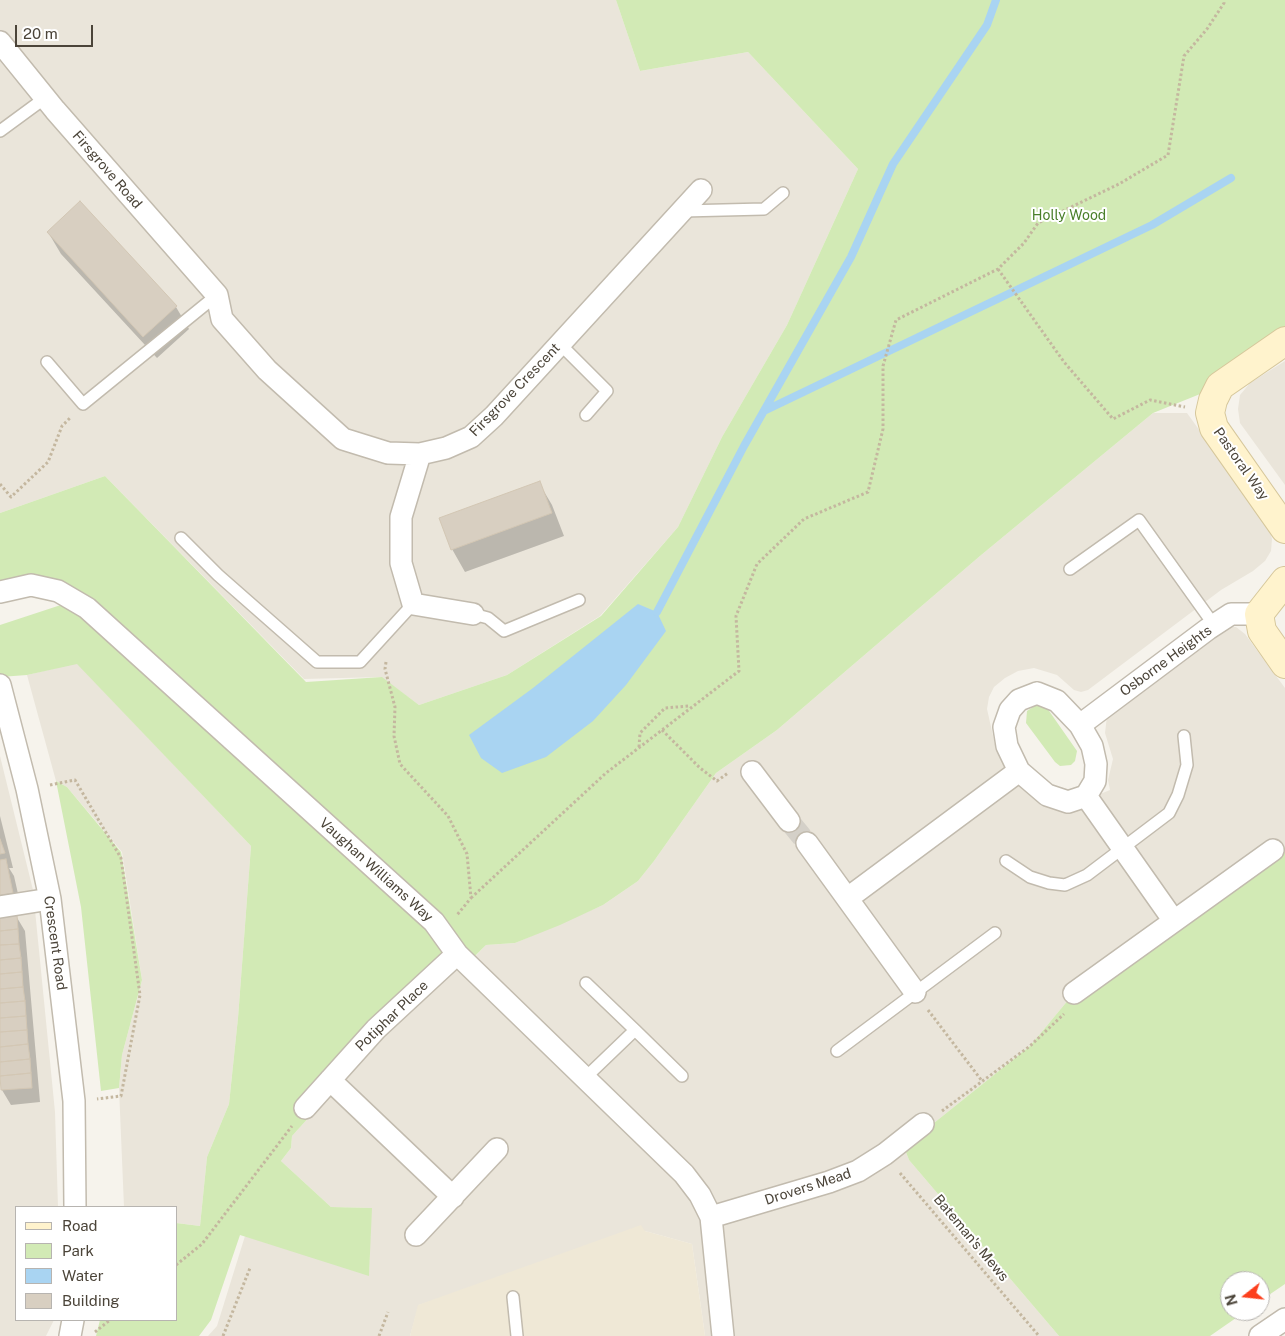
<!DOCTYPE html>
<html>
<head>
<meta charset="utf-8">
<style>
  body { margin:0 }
  #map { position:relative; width:1285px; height:1336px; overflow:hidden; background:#f6f3ec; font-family:"Public Sans",sans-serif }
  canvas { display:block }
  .legend { position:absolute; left:15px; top:1206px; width:162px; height:115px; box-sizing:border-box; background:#fff; border:1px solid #b7b4b0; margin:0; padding:6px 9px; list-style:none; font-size:15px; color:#4b4439 }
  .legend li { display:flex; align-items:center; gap:10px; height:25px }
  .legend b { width:25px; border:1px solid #b7b4b0 }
  .north { position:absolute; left:1220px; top:1271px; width:50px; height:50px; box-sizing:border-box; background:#fff; border:1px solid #b7b4b0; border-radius:50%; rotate:254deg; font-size:14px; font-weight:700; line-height:20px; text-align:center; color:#4b4439 }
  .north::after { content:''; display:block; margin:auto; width:18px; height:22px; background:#fc3f1d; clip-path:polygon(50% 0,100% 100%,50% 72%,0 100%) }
  .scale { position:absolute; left:15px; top:25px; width:78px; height:22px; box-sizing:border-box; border:2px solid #4b4439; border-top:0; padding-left:6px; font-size:15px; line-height:18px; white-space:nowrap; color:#4b4439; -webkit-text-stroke:4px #fff; paint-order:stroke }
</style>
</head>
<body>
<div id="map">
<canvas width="1285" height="1336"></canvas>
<ul class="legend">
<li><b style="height:6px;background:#fff3cd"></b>Road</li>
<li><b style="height:14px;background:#d2eab5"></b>Park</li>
<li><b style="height:14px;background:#a9d4f2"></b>Water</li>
<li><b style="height:14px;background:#d8cfc1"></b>Building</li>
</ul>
<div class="north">N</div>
<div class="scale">20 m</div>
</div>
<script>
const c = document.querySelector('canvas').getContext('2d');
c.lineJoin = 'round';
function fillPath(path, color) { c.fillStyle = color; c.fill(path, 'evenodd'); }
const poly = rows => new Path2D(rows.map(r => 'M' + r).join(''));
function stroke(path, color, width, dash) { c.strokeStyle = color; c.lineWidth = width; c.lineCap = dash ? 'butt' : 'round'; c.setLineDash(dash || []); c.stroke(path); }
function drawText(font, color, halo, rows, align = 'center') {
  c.font = font + ' "Public Sans",sans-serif'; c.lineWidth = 4; c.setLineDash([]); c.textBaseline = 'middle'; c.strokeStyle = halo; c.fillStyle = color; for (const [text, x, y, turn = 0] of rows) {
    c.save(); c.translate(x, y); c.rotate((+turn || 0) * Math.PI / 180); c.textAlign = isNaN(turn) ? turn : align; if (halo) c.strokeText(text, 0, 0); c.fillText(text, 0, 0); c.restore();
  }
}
fillPath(poly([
  [0,0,616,0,640,71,748,52,858,169,787,325,722,437,678,527,600,616,507,675,419,705,381,677,304,679,105,476,0,513],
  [1285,361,1285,485,1240,423,1238,409,1240,395,1250,383],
  [1153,413,1187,413,1269,527,1272,539,1271,551,1265,561,1253,571,1221,590,1088,690,1081,692,1074,690,1057,675,1034,668,1018,671,1005,678,994,687,989,697,987,709,996,749,1018,783,1076,804,1110,790,1108,780,1113,759,1105,733,1107,716,1228,627,1236,627,1245,634,1285,688,1285,847,1273,850,1074,993,1030,1046,904,1147,909,1160,1059,1336,705,1336,692,1244,645,1231,419,1305,410,1336,208,1336,217,1326,245,1236,369,1275,371,1208,331,1207,281,1161,291,1148,292,1136,457,954,468,964,486,945,515,943,603,905,638,881,654,861,716,773,777,730,980,556],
  [77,663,251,846,238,1018,229,1104,207,1157,200,1226,176,1223,176,1207,124,1207,119,1088,122,1055,142,980,122,852,67,787,56,781,27,675],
  [0,756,33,890,55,1112,58,1207,16,1207,16,1320,54,1320,46,1336,0,1336]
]), '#eae5da');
fillPath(poly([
  [641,1225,645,1231,692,1244,705,1336,410,1336,418,1305]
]), '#efe8d6');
fillPath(poly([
  [616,0,1285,0,1285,342,1220,386,1153,413,980,556,777,730,716,773,654,861,638,881,603,905,560,925,515,943,486,945,467,964,457,954,292,1136,291,1148,281,1161,331,1207,372,1208,369,1276,240,1235,211,1320,199,1336,96,1336,100,1320,176,1320,176,1223,200,1226,207,1157,229,1104,238,1018,251,846,77,664,27,675,0,677,0,625,73,601,0,592,0,513,105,476,306,682,382,677,419,705,507,675,601,616,678,527,722,437,787,325,858,169,748,52,640,71],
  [1036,705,1047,708,1077,751,1075,761,1071,765,1060,766,1055,762,1026,723,1027,711],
  [56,781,67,787,121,852,142,980,122,1055,119,1088,101,1091,81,907],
  [1285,847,1285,1284,1260,1301,1260,1281,1230,1281,1230,1311,1246,1311,1210,1336,1059,1336,909,1160,904,1147,1030,1046,1074,993,1273,850]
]), '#d2eab5');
fillPath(poly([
  [638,604,657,612,666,631,626,685,593,721,546,757,502,773,481,758,469,735,533,688]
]), '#a9d4f2');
fillPath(poly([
  [48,232,176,307,189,329,157,358,61,254],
  [539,483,552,505,564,536,465,572,452,549],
  [0,816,13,868,9,868,14,876,21,907,0,912],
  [16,916,25,931,40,1102,11,1105,2,1090,0,1066,0,918]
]), '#0003');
stroke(poly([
  [764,411,1152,225,1231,178],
  [657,612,744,446,851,257,893,164,987,25,996,0]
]), '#a9d4f2', 8);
const building = poly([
  [80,201,177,306,143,337,47,232,80,201],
  [540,481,552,513,451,550,439,518,540,481],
  [0,839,5,853,0,854,0,839],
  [6,859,13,893,0,895,0,860,6,859],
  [17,915,18,929,0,931,0,916,17,915],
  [18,929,19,944,0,945,0,931,18,929],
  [19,944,21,958,0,960,0,945,19,944],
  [21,958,22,972,0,974,0,960,21,958],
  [22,972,23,987,0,989,0,974,22,972],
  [23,987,25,1001,0,1003,0,989,23,987],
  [25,1001,26,1016,0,1018,0,1003,25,1001],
  [26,1016,27,1030,0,1032,0,1018,26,1016],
  [27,1030,28,1044,0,1047,0,1032,27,1030],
  [28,1044,30,1059,0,1062,0,1047,28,1044],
  [30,1059,31,1073,0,1076,0,1062,30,1059],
  [31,1073,32,1088,1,1090,0,1076,31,1073]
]);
fillPath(building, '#d8cfc1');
stroke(building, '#d3c7b4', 1);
stroke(poly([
  [789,821,807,843]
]), '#d4d0c8', 21, [21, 11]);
const lane = poly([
  [0,131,45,98],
  [683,211,764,209,783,193],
  [560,344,607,391,586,415],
  [47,362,83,404,217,295],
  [181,538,218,575,317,662,360,662,413,604],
  [1070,569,1139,520,1214,625],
  [473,614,488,618,504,631,579,600],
  [1006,861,1030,877,1049,883,1065,885,1087,875,1169,813,1178,795,1187,765,1184,736],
  [635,1030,682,1076],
  [837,1051,995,933],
  [585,1078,635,1030,586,983],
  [513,1297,517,1336]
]);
const street = poly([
  [0,42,55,110,217,295,222,319,267,370,343,439,388,453,420,454,446,448,471,437,494,416,701,190],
  [420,454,401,517,401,563,413,604,473,614],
  [0,592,31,585,58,591,87,608,434,922,457,954,684,1174,700,1195,711,1217,723,1336],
  [0,685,27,789,50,899,74,1101,75,1207],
  [1037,693,1057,701,1080,725,1092,746,1096,764,1095,781,1086,796,1068,802,1047,795,1019,771,1007,746,1004,727,1010,710,1019,700,1037,693],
  [1080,725,1208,629,1231,614,1259,614],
  [752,772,789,821],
  [1086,796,1174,921],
  [807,843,915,992],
  [848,898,1019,771],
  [0,907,50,899],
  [1074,993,1273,850],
  [330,1080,453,1197],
  [305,1108,376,1029,457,954],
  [711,1217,829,1182,858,1171,885,1154,923,1124],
  [416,1235,497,1149],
  [70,1336,73,1320],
  [1260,1336,1285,1319]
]);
const secondary = poly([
  [1285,341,1220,386,1213,400,1210,413,1214,428,1285,529],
  [1285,581,1259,614,1262,631,1285,664]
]);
stroke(lane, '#c2bbae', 14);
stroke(street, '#c2bbae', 24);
stroke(secondary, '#d6c79b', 30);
stroke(poly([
  [998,269,1064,362,1113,419,1150,400,1185,407],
  [0,484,11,497,48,462,62,426,71,417],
  [386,662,385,669,395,707,394,736,400,764,448,816,467,854,471,898,457,915],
  [662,730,700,768,717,781,728,773],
  [639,747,640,733,665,708,689,706],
  [50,785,75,780,121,858,140,995,121,1096,97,1099],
  [471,898,606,773,739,671,736,616,757,564,804,519,868,492,883,429,883,366,896,320,998,269,1024,243,1038,223,1119,184,1168,155,1184,56,1207,29,1224,3,1224,0],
  [928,1010,982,1081],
  [942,1111,1030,1046,1064,1014],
  [900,1173,1039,1336],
  [176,1265,202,1244,292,1126],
  [95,1332,110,1320],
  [223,1336,250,1268],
  [379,1336,388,1312]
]), '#c4b79f', 3, [2.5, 2.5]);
stroke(lane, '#fff', 11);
stroke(street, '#fff', 21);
stroke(secondary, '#fff3cd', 28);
drawText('14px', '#4b4439', '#fff', [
  ["Firsgrove Road",107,170,49],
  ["Firsgrove Crescent",515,390,-46],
  ["Pastoral Way",1241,464,55],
  ["Osborne Heights",1166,661,-36],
  ["Vaughan Williams Way",376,870,42],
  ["Crescent Road",55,943,82],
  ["Potiphar Place",392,1016,-44],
  ["Drovers Mead",808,1187,-18],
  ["Bateman's Mews",971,1238,50]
]);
drawText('14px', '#4a7f2a', '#fff', [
  ["Holly Wood",1069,216]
]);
</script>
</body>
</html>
